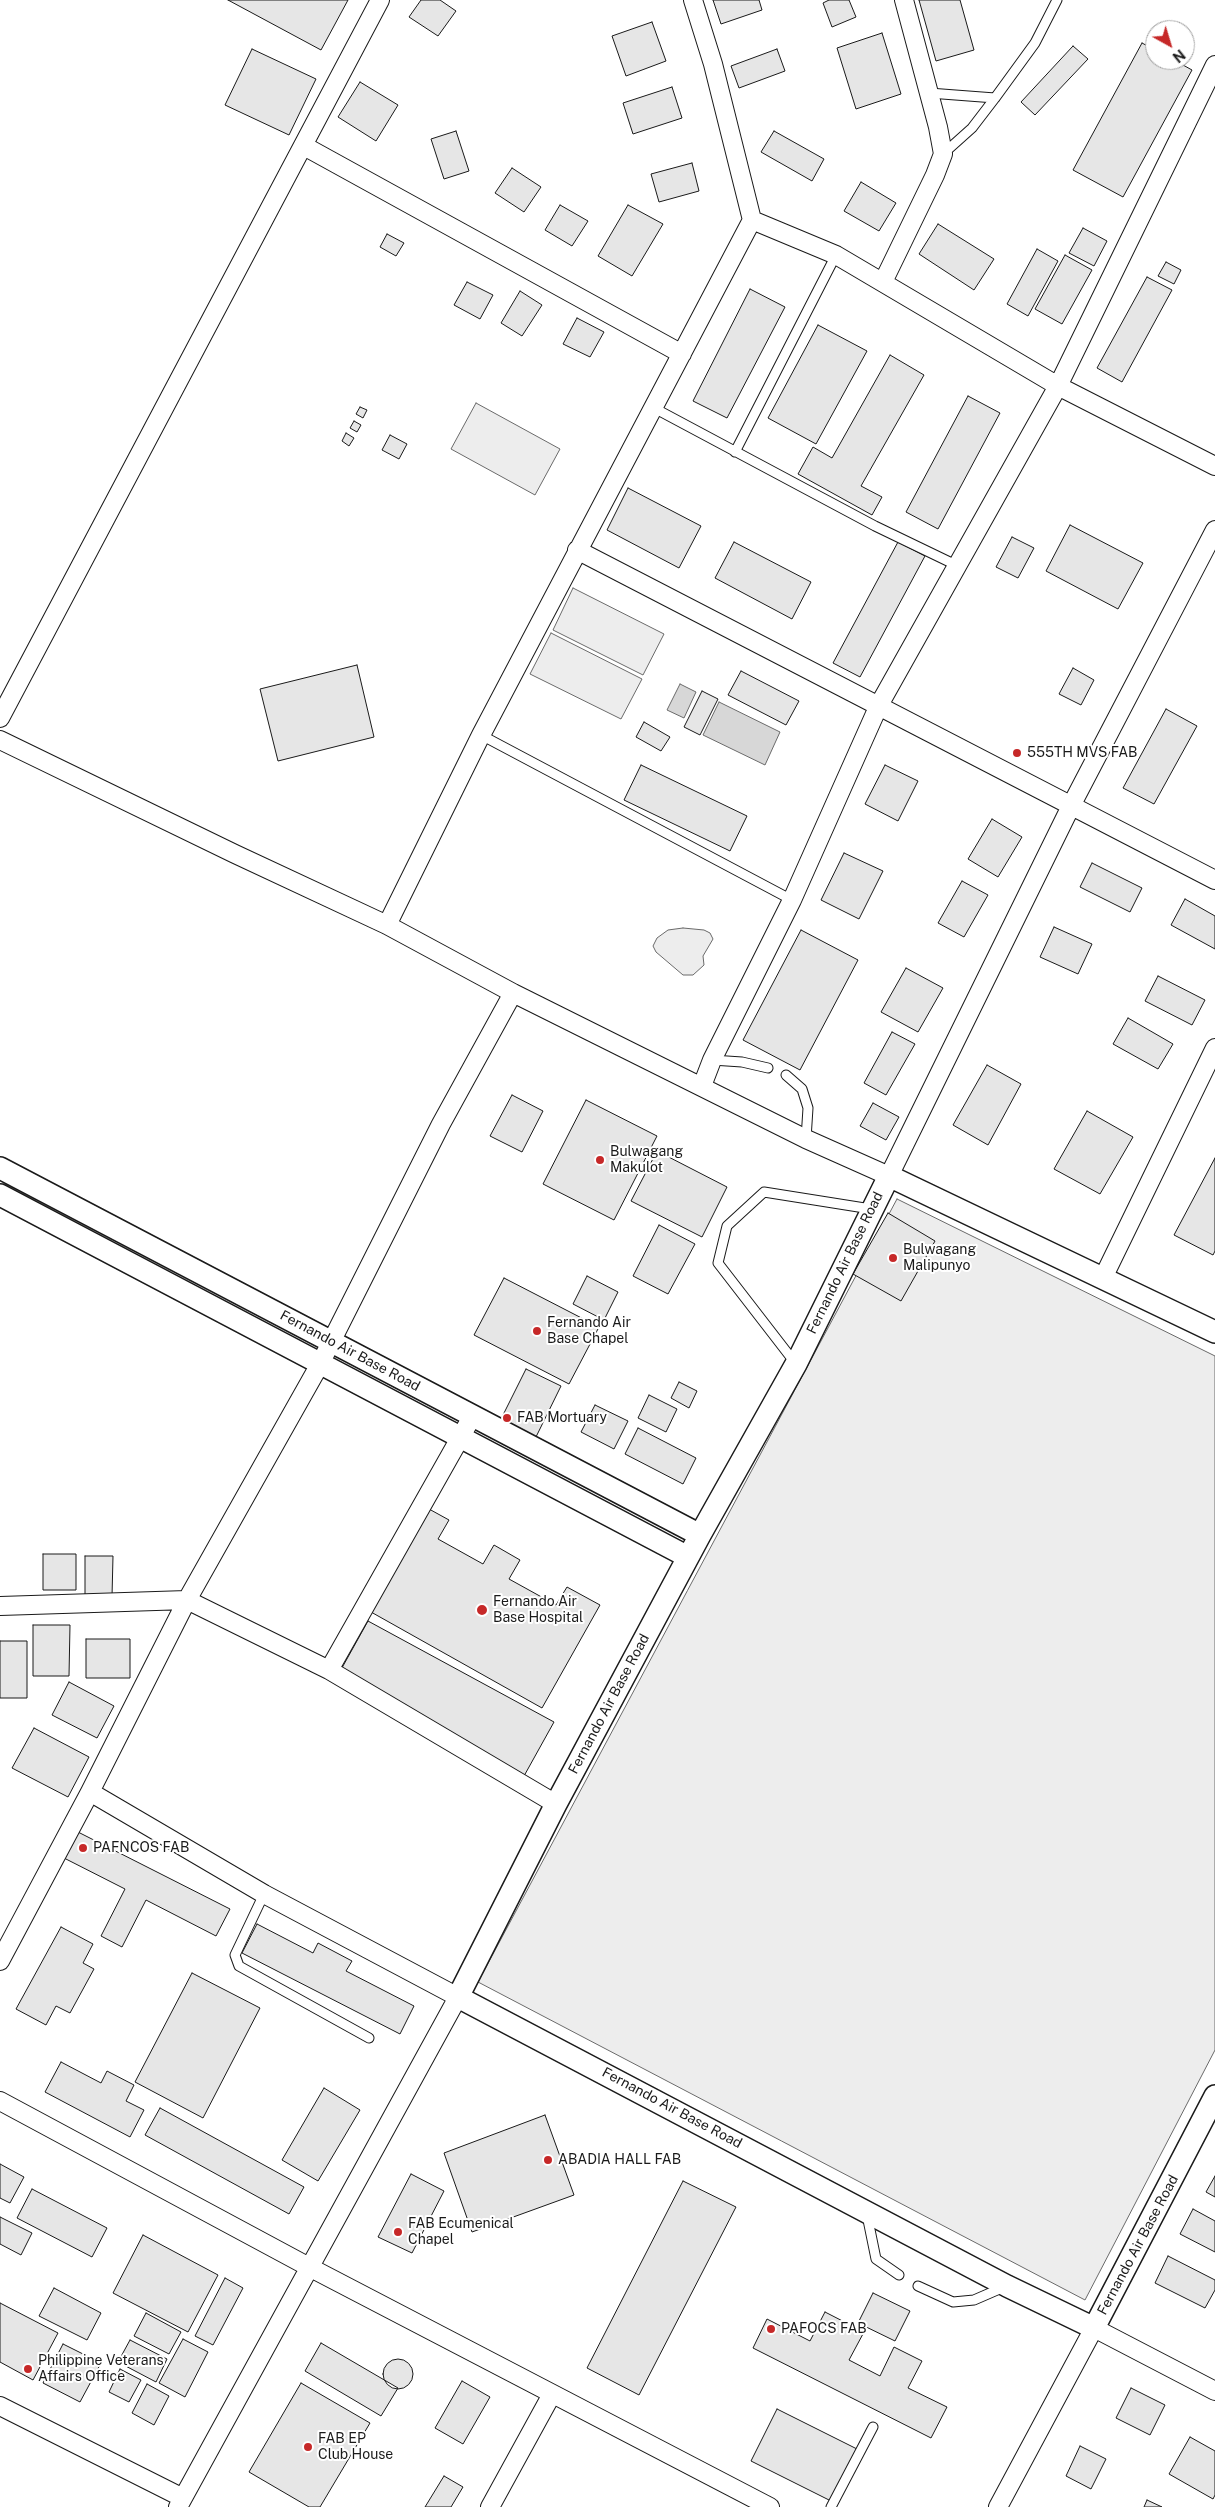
<!DOCTYPE html>
<html>
<head>
<meta charset="utf-8">
<style>
  body { margin:0 }
  #map { position:relative; width:1215px; height:2507px; overflow:hidden; background:#fff; font-family:"Public Sans",sans-serif }
  canvas { display:block }
  .north { position:absolute; left:1145px; top:20px; width:50px; height:50px; box-sizing:border-box; background:#fff; border:1px solid #a3a3a3; border-radius:50%; rotate:141deg; font-size:14px; font-weight:700; line-height:20px; text-align:center; color:#1a1a1a }
  .north::after { content:''; display:block; margin:auto; width:18px; height:22px; background:#c62828; clip-path:polygon(50% 0,100% 100%,50% 72%,0 100%) }
</style>
</head>
<body>
<div id="map">
<canvas width="1215" height="2507"></canvas>
<div class="north">N</div>
</div>
<script>
const c = document.querySelector('canvas').getContext('2d');
c.lineJoin = 'round';
function fillPath(path, color) { c.fillStyle = color; c.fill(path, 'evenodd'); }
const poly = rows => new Path2D(rows.map(r => 'M' + r).join(''));
function stroke(path, color, width, dash) { c.strokeStyle = color; c.lineWidth = width; c.lineCap = dash ? 'butt' : 'round'; c.setLineDash(dash || []); c.stroke(path); }
function drawText(font, color, halo, rows, align = 'center') {
  c.font = font + ' "Public Sans",sans-serif'; c.lineWidth = 4; c.setLineDash([]); c.textBaseline = 'middle'; c.strokeStyle = halo; c.fillStyle = color; for (const [text, x, y, turn = 0] of rows) {
    c.save(); c.translate(x, y); c.rotate((+turn || 0) * Math.PI / 180); c.textAlign = isNaN(turn) ? turn : align; if (halo) c.strokeText(text, 0, 0); c.fillText(text, 0, 0); c.restore();
  }
}
const built = poly([
  [476,403,560,449,535,495,451,449,476,403],
  [573,588,664,634,643,675,553,630,573,588],
  [551,633,642,679,621,719,530,674,551,633],
  [683,928,704,930,710,933,713,939,703,956,704,965,693,975,683,975,656,952,653,946,657,938,668,930,683,928],
  [897,1199,1215,1356,1215,2050,1085,2300,478,1982,897,1199]
]);
fillPath(built, '#ededed');
stroke(built, '#6a6a6a', 1);
const water = poly([
  [680,684,696,692,684,718,667,710,680,684],
  [719,702,780,732,765,765,703,735,719,702]
]);
fillPath(water, '#d7d7d7');
stroke(water, '#6a6a6a', 1);
const building = poly([
  [228,0,348,0,321,50,228,0],
  [421,0,440,0,456,11,438,36,409,17,421,0],
  [713,0,759,0,762,10,721,24,713,0],
  [829,0,849,0,856,17,832,27,823,3,829,0],
  [919,0,960,0,974,50,936,61,919,0],
  [652,22,666,61,626,76,612,36,652,22],
  [882,33,901,94,856,109,837,48,882,33],
  [1142,43,1155,50,1155,60,1174,60,1192,70,1123,197,1073,170,1142,43],
  [1073,46,1088,59,1035,115,1021,102,1073,46],
  [252,49,316,79,289,135,225,105,252,49],
  [777,49,785,71,739,88,731,66,777,49],
  [360,82,398,105,376,141,338,117,360,82],
  [672,87,682,118,633,134,623,103,672,87],
  [456,131,469,171,444,179,431,139,456,131],
  [774,131,824,159,812,181,761,152,774,131],
  [692,163,699,191,659,202,651,174,692,163],
  [512,168,541,187,524,212,495,193,512,168],
  [861,182,896,203,879,231,844,211,861,182],
  [560,205,588,221,572,246,545,230,560,205],
  [628,205,663,224,632,276,598,256,628,205],
  [938,224,994,259,974,290,919,254,938,224],
  [1083,228,1107,241,1094,266,1069,253,1083,228],
  [387,234,404,243,396,256,380,247,387,234],
  [1037,249,1058,261,1028,316,1007,304,1037,249],
  [1065,255,1092,270,1062,324,1035,309,1065,255],
  [1166,262,1181,270,1174,284,1158,276,1166,262],
  [1147,277,1172,290,1122,382,1097,368,1147,277],
  [467,282,493,295,480,319,454,305,467,282],
  [750,289,785,307,727,418,693,401,750,289],
  [520,291,542,305,522,336,501,323,520,291],
  [577,318,604,332,590,357,563,344,577,318],
  [818,325,867,351,816,444,768,418,818,325],
  [890,355,924,375,861,486,882,497,872,515,798,474,813,447,832,458,890,355],
  [968,396,1000,413,938,529,906,512,968,396],
  [360,407,367,410,363,418,356,414,360,407],
  [354,421,361,425,357,432,350,428,354,421],
  [346,433,354,438,349,446,342,441,346,433],
  [390,435,407,444,399,459,382,450,390,435],
  [628,488,701,526,679,568,607,530,628,488],
  [1070,525,1143,563,1118,609,1046,571,1070,525],
  [1012,537,1034,548,1018,578,996,567,1012,537],
  [734,542,811,582,792,619,715,578,734,542],
  [898,542,925,556,860,677,833,663,898,542],
  [357,665,374,737,278,761,260,689,357,665],
  [1073,668,1094,680,1081,705,1059,694,1073,668],
  [741,671,799,701,786,725,728,695,741,671],
  [702,691,718,699,700,735,684,727,702,691],
  [1166,709,1197,726,1154,804,1123,788,1166,709],
  [644,722,670,737,661,751,636,737,644,722],
  [641,765,747,816,730,851,624,800,641,765],
  [885,765,918,781,898,821,865,804,885,765],
  [992,819,1022,837,998,877,968,859,992,819],
  [844,853,883,871,859,919,821,900,844,853],
  [1092,863,1142,888,1130,912,1080,887,1092,863],
  [962,881,988,895,964,937,938,923,962,881],
  [1185,899,1215,916,1215,949,1171,925,1185,899],
  [1054,927,1092,944,1078,974,1040,957,1054,927],
  [801,930,858,960,800,1070,743,1040,801,930],
  [906,968,943,988,918,1032,881,1012,906,968],
  [1158,976,1205,1000,1192,1025,1145,1001,1158,976],
  [1128,1018,1173,1044,1158,1069,1113,1044,1128,1018],
  [892,1032,915,1044,886,1095,864,1083,892,1032],
  [987,1065,1021,1084,988,1145,953,1125,987,1065],
  [512,1095,543,1111,522,1152,490,1136,512,1095],
  [586,1100,657,1136,614,1220,543,1184,586,1100],
  [873,1103,899,1117,886,1140,860,1126,873,1103],
  [1087,1111,1133,1137,1100,1194,1054,1169,1087,1111],
  [657,1151,727,1187,702,1237,631,1201,657,1151],
  [1215,1158,1215,1251,1213,1255,1174,1235,1215,1158],
  [888,1213,935,1241,901,1301,853,1274,888,1213],
  [659,1225,695,1244,668,1294,633,1276,659,1225],
  [587,1276,618,1292,604,1320,573,1304,587,1276],
  [504,1278,599,1327,569,1384,474,1335,504,1278],
  [526,1369,561,1386,534,1441,499,1423,526,1369],
  [679,1382,697,1391,689,1408,671,1398,679,1382],
  [649,1395,677,1409,666,1432,638,1418,649,1395],
  [595,1405,628,1421,614,1449,581,1432,595,1405],
  [638,1428,696,1458,683,1484,625,1454,638,1428],
  [429,1509,449,1520,438,1539,483,1564,494,1545,520,1560,509,1579,556,1605,567,1587,600,1605,542,1708,371,1612,429,1509],
  [43,1554,76,1554,76,1590,43,1590,43,1554],
  [85,1556,113,1556,112,1597,85,1597,85,1556],
  [368,1621,554,1722,524,1776,338,1675,368,1621],
  [33,1625,70,1625,69,1676,33,1676,33,1625],
  [86,1639,130,1639,130,1678,86,1678,86,1639],
  [0,1641,27,1641,27,1698,0,1698,0,1641],
  [69,1682,114,1706,97,1738,52,1715,69,1682],
  [34,1728,89,1757,68,1797,12,1768,34,1728],
  [76,1831,230,1909,216,1936,146,1900,122,1947,101,1936,125,1889,62,1857,76,1831],
  [257,1924,313,1953,318,1943,352,1961,346,1971,414,2006,400,2034,242,1953,257,1924],
  [61,1927,93,1944,83,1963,94,1969,70,2013,56,2006,46,2025,16,2009,61,1927],
  [192,1973,260,2008,203,2118,135,2082,192,1973],
  [61,2062,101,2083,107,2071,134,2085,126,2101,144,2110,130,2137,45,2092,61,2062],
  [324,2088,360,2110,318,2181,282,2160,324,2088],
  [160,2108,304,2187,289,2214,145,2135,160,2108],
  [545,2115,574,2195,472,2232,444,2153,545,2115],
  [0,2164,24,2177,10,2203,0,2198,0,2164],
  [411,2174,444,2191,412,2253,378,2237,411,2174],
  [1215,2176,1215,2197,1206,2192,1215,2176],
  [683,2181,736,2207,639,2395,587,2368,683,2181],
  [32,2189,107,2228,92,2257,17,2218,32,2189],
  [1193,2209,1215,2221,1215,2252,1180,2234,1193,2209],
  [0,2217,32,2233,21,2255,0,2244,0,2217],
  [143,2235,218,2275,188,2332,113,2293,143,2235],
  [1168,2256,1215,2280,1215,2290,1205,2308,1155,2283,1168,2256],
  [225,2278,243,2288,213,2345,195,2336,225,2278],
  [54,2288,101,2313,87,2340,39,2316,54,2288],
  [873,2293,910,2311,895,2341,858,2323,873,2293],
  [0,2303,58,2333,33,2380,0,2362,0,2303],
  [825,2312,864,2332,849,2360,880,2376,894,2347,922,2361,908,2388,947,2407,931,2438,753,2348,767,2319,810,2341,825,2312],
  [146,2313,181,2332,169,2354,134,2336,146,2313],
  [183,2339,208,2352,185,2397,159,2383,183,2339],
  [130,2340,167,2359,156,2382,118,2362,130,2340],
  [321,2343,398,2388,381,2416,305,2371,321,2343],
  [63,2344,101,2363,80,2402,43,2383,63,2344],
  '383 2374a15 15 0 1 1 30 0a15 15 0 1 1-30 0Z',
  [120,2369,141,2380,129,2402,109,2392,120,2369],
  [462,2381,490,2397,463,2444,435,2428,462,2381],
  [301,2383,370,2423,320,2507,309,2507,249,2472,301,2383],
  [147,2384,169,2396,154,2425,132,2413,147,2384],
  [1131,2388,1165,2405,1150,2435,1116,2418,1131,2388],
  [777,2409,859,2450,833,2502,751,2461,777,2409],
  [1190,2437,1215,2451,1215,2495,1213,2499,1169,2474,1190,2437],
  [1080,2446,1106,2459,1091,2489,1066,2476,1080,2446],
  [444,2476,463,2487,451,2507,425,2507,444,2476],
  [1147,2500,1162,2507,1144,2507,1147,2500]
]);
fillPath(building, '#e6e6e6');
stroke(building, '#1a1a1a', 1);
const service = poly([
  [929,93,995,98],
  [943,154,972,128,995,98,1035,43,1057,0],
  [654,408,875,526,958,566],
  [735,452,836,255],
  [481,735,792,900],
  [712,1060,742,1062,768,1068],
  [786,1075,802,1089,808,1108,806,1139],
  [796,1364,718,1263,727,1226,764,1192,871,1209],
  [264,1894,235,1955,239,1966,369,2038],
  [867,2215,876,2259,899,2275],
  [918,2286,953,2302,974,2300,1004,2287],
  [831,2507,873,2427]
]);
const minor = poly([
  [304,146,682,354],
  [752,220,836,255,1058,386,1215,466],
  [883,282,935,175,943,154,938,127,904,0],
  [577,550,1215,880],
  [0,718,380,0],
  [0,740,235,854,387,925,513,993,806,1139,889,1176,1072,804,1215,530],
  [387,925,481,735,752,220,713,64,693,0],
  [702,1086,712,1060,792,900,879,705,1058,386,1215,65],
  [1103,1278,1215,1048],
  [0,1606,187,1600,329,1670,556,1804],
  [329,1670,473,1415],
  [90,1792,264,1894,458,1997,178,2507],
  [0,1961,90,1792,187,1600,320,1364,441,1124,513,993],
  [0,2101,309,2267,770,2507],
  [0,2406,183,2498],
  [490,2507,552,2394],
  [998,2507,1094,2328,1215,2391]
]);
const tertiary = poly([
  [0,1168,700,1535],
  [0,1195,688,1557],
  [1215,1332,889,1176,796,1364,700,1535,556,1804,458,1997,1007,2286,1094,2328,1215,2096]
]);
stroke(service, '#1a1a1a', 11);
stroke(minor, '#1a1a1a', 20);
stroke(tertiary, '#1a1a1a', 24);
stroke(service, '#fff', 9);
stroke(minor, '#fff', 18);
stroke(tertiary, '#fff', 21);
for (const [x, y, r, color] of [
  [1017,753,5,"#c62828"],
  [600,1160,5,"#c62828"],
  [893,1258,5,"#c62828"],
  [537,1331,5,"#c62828"],
  [507,1418,5,"#c62828"],
  [482,1610,6,"#c62828"],
  [83,1848,5,"#c62828"],
  [548,2160,5,"#c62828"],
  [398,2232,5,"#c62828"],
  [771,2329,5,"#c62828"],
  [28,2369,5,"#c62828"],
  [308,2447,5,"#c62828"]
]) { const dot = new Path2D(); dot.arc(x, y, r, 0, 2 * Math.PI); c.fillStyle = color; c.fill(dot); stroke(dot, '#fff', 2); }
drawText('14px', '#1a1a1a', '#fff', [
  ["555TH MVS FAB",1027,753],
  ["Bulwagang",610,1152],
  ["Makulot",610,1168],
  ["Bulwagang",903,1250],
  ["Malipunyo",903,1266],
  ["Fernando Air",547,1323],
  ["Base Chapel",547,1339],
  ["FAB Mortuary",517,1418],
  ["Fernando Air",493,1602],
  ["Base Hospital",493,1618],
  ["PAFNCOS FAB",93,1848],
  ["ABADIA HALL FAB",558,2160],
  ["FAB Ecumenical",408,2224],
  ["Chapel",408,2240],
  ["PAFOCS FAB",781,2329],
  ["Philippine Veterans",38,2361],
  ["Affairs Office",38,2377],
  ["FAB EP",318,2439],
  ["Club House",318,2455]
], 'left');
drawText('14px', '#1a1a1a', '#fff', [
  ["Fernando Air Base Road",845,1263,-64],
  ["Fernando Air Base Road",350,1351,28],
  ["Fernando Air Base Road",609,1704,-62],
  ["Fernando Air Base Road",672,2108,28],
  ["Fernando Air Base Road",1138,2245,-62]
]);
</script>
</body>
</html>
